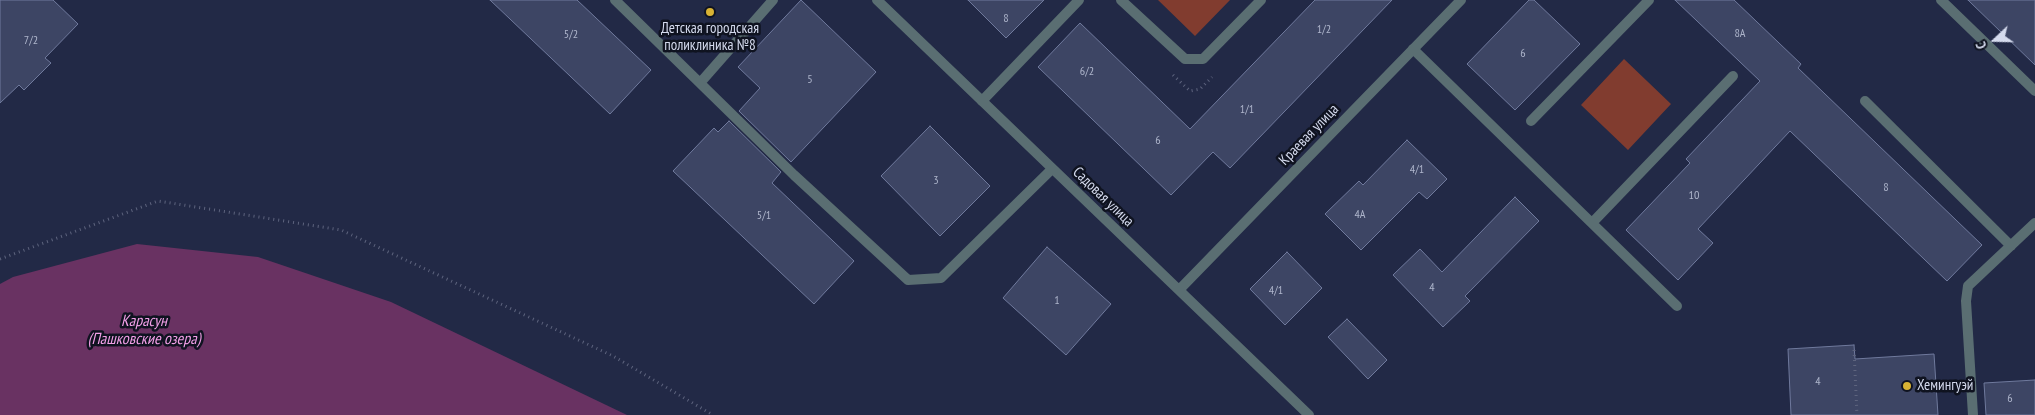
<!DOCTYPE html>
<html>
<head>
<meta charset="utf-8">
<style>
  body { margin:0 }
  #map { position:relative; width:2035px; height:415px; overflow:hidden; background:#222946; font-family:"PT Sans Narrow",sans-serif }
  canvas { display:block }
  .north { position:absolute; left:1970px; top:15px; width:50px; height:50px; -webkit-text-stroke:4px #0f1320; paint-order:stroke; rotate:249deg; font-size:14px; font-weight:700; line-height:20px; text-align:center; color:#d4daed }
  .north::after { content:''; display:block; margin:auto; width:18px; height:22px; background:#d4daed; clip-path:polygon(50% 0,100% 100%,50% 72%,0 100%) }
</style>
</head>
<body>
<div id="map">
<canvas width="2035" height="415"></canvas>
<div class="north">С</div>
</div>
<script>
const c = document.querySelector('canvas').getContext('2d');
c.lineJoin = 'round';
function fillPath(path, color) { c.fillStyle = color; c.fill(path, 'evenodd'); }
const poly = rows => new Path2D(rows.map(r => 'M' + r).join(''));
function stroke(path, color, width, dash) { c.strokeStyle = color; c.lineWidth = width; c.lineCap = dash ? 'butt' : 'round'; c.setLineDash(dash || []); c.stroke(path); }
function drawText(font, color, halo, rows, align = 'center') {
  c.font = font + ' "PT Sans Narrow",sans-serif'; c.lineWidth = 5; c.setLineDash([]); c.textBaseline = 'middle'; c.strokeStyle = halo; c.fillStyle = color; for (const [text, x, y, turn = 0] of rows) {
    c.save(); c.translate(x, y); c.rotate((+turn || 0) * Math.PI / 180); c.textAlign = isNaN(turn) ? turn : align; if (halo) c.strokeText(text, 0, 0); c.fillText(text, 0, 0); c.restore();
  }
}
fillPath(poly([
  [1158,0,1230,0,1195,36],
  [1624,59,1671,104,1628,150,1581,105]
]), '#813c2f');
fillPath(poly([
  [137,244,258,257,391,302,627,415,0,415,0,284,13,277]
]), '#693262');
const building = poly([
  [0,0,53,0,78,24,45,58,51,63,24,90,19,85,0,103,0,0],
  [490,0,577,0,651,70,610,114,490,0],
  [801,0,876,72,791,162,739,111,760,88,738,67,801,0],
  [968,0,1044,0,1006,38,968,0],
  [1315,0,1392,0,1230,168,1213,152,1171,195,1038,67,1080,23,1190,129,1315,0],
  [1529,0,1534,0,1580,44,1515,110,1467,64,1529,0],
  [1675,0,1734,0,1801,64,1798,68,1982,245,1947,281,1790,131,1698,229,1713,243,1678,280,1626,230,1690,163,1686,159,1760,81,1675,0],
  [1968,0,2035,0,2035,65,1968,0],
  [729,121,781,172,772,183,854,261,814,304,673,171,714,128,718,132,729,121],
  [930,126,990,186,940,236,881,176,930,126],
  [1407,140,1447,179,1427,199,1419,192,1361,250,1325,214,1359,181,1363,185,1407,140],
  [1515,197,1539,221,1465,296,1470,301,1443,327,1393,275,1420,249,1442,272,1515,197],
  [1047,247,1111,304,1066,355,1003,298,1047,247],
  [1287,252,1322,288,1285,325,1250,289,1287,252],
  [1347,319,1387,360,1368,379,1328,337,1347,319],
  [1854,345,1855,359,1934,354,1938,415,1791,415,1788,349,1854,345],
  [2035,380,2035,415,1986,415,1984,383,2035,380]
]);
fillPath(building, '#3d4564');
stroke(building, '#707a9d', 1);
stroke(poly([
  [1173,75,1190,91,1200,89,1212,77],
  [0,259,158,201,341,230,613,356,713,415],
  [1854,350,1857,415]
]), '#5e647e', 3, [1, 4]);
stroke(poly([
  [615,0,794,175,908,280,941,278,1052,169],
  [1121,0,1185,59,1203,59,1261,0],
  [1941,0,2035,91],
  [1413,49,1677,306],
  [700,83,773,0],
  [982,101,1079,0],
  [1865,101,2011,246],
  [1531,121,1649,0],
  [1592,223,1733,76],
  [1973,415,1966,301,1968,286,2035,223]
]), '#5a6e72', 10);
stroke(poly([
  [877,0,1309,415],
  [1179,290,1461,0]
]), '#5a6e72', 10);
for (const [x, y, r, color] of [
  [710,12,5,"#d9b334"],
  [1907,386,5,"#d9b334"]
]) { const dot = new Path2D(); dot.arc(x, y, r, 0, 2 * Math.PI); c.fillStyle = color; c.fill(dot); stroke(dot, '#0f1320', 2); }
drawText('12px', '#aeb5cb', null, [
  ["8",1006,19],
  ["1/2",1324,30],
  ["8А",1740,34],
  ["5/2",571,35],
  ["7/2",31,41],
  ["6",1523,54],
  ["6/2",1087,72],
  ["5",810,80],
  ["1/1",1247,110],
  ["6",1158,141],
  ["4/1",1417,170],
  ["3",936,181],
  ["8",1886,188],
  ["10",1694,196],
  ["4А",1360,215],
  ["5/1",764,216],
  ["4",1432,288],
  ["4/1",1276,291],
  ["1",1057,301],
  ["4",1818,382],
  ["6",2010,399]
]);
drawText('15px', '#d4daed', '#0f1320', [
  ["Детская городская",710,29],
  ["поликлиника №8",710,46],
  ["Хемингуэй",1917,386,"left"]
]);
drawText('15px', '#d4daed', '#0f1320', [
  ["Краевая улица",1309,135,-46],
  ["Садовая улица",1103,197,44]
]);
drawText('italic 16px', '#f29fe7', '#0f1320', [
  ["Карасун",144,321],
  ["(Пашковские озера)",144,339]
]);
</script>
</body>
</html>
